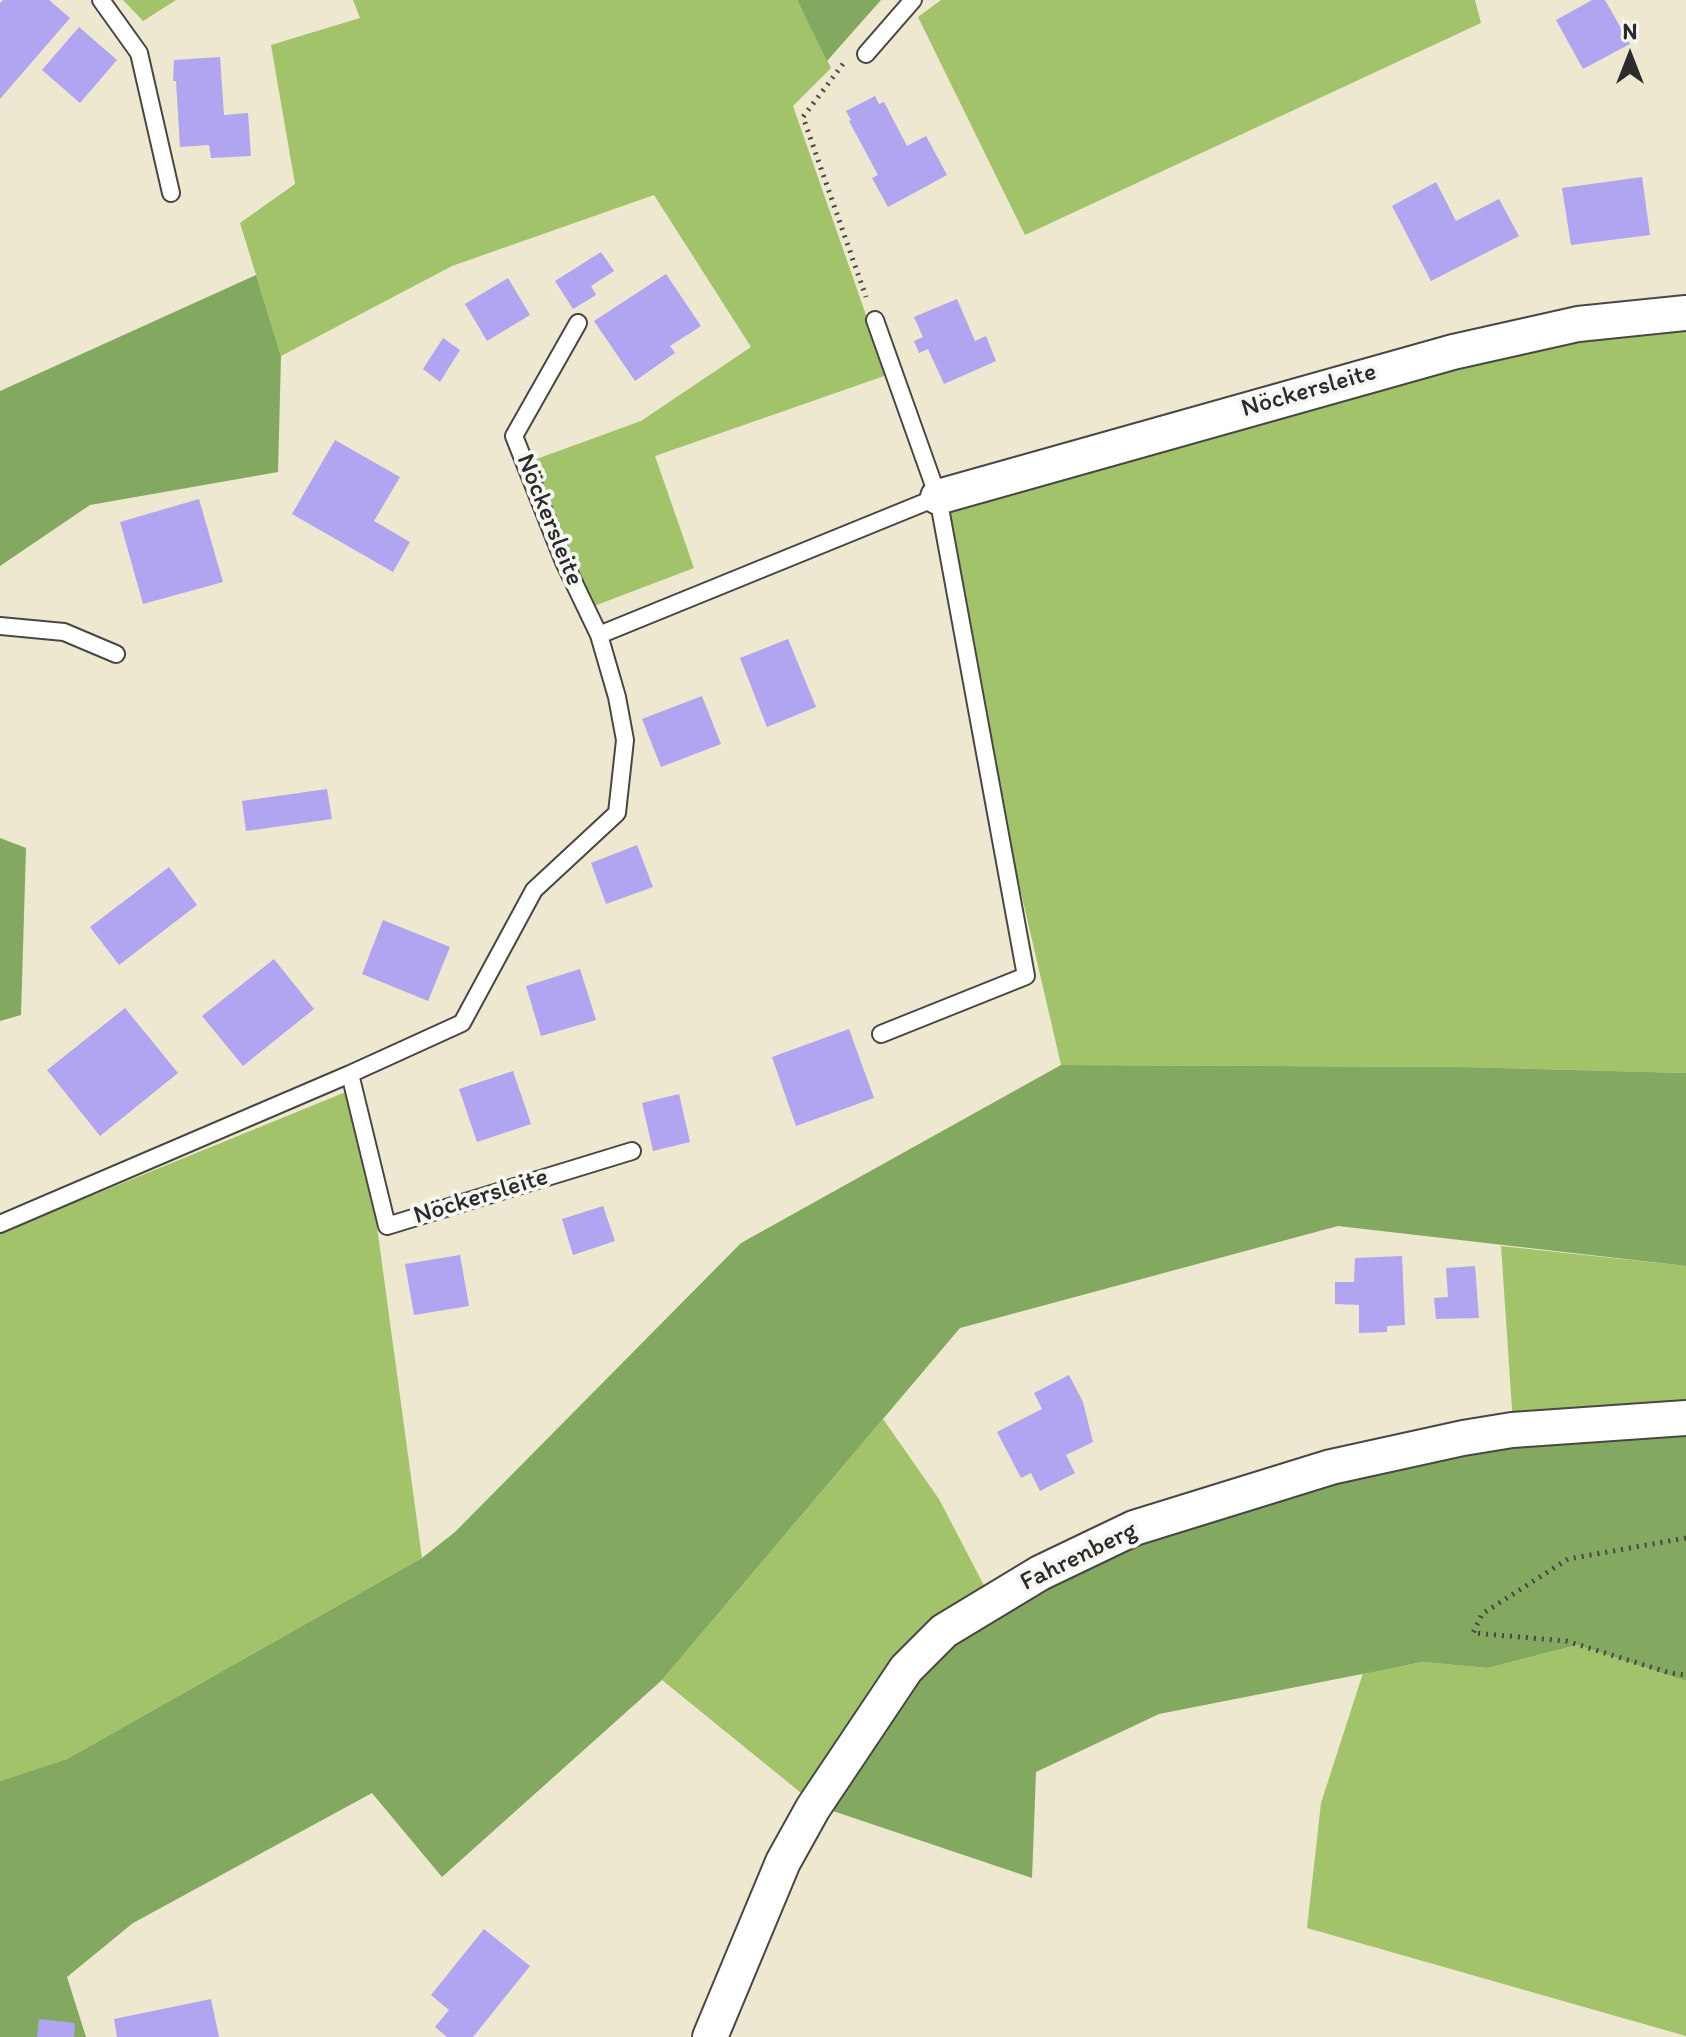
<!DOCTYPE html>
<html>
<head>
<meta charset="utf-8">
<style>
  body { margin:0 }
  #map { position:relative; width:1686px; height:2037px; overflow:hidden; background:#ede8cf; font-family:Itim,sans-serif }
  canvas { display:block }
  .north { position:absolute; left:1590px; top:16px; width:80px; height:80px; -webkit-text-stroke:6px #f6f6f2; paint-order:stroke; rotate:0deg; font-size:22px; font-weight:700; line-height:32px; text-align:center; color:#2b2b2b }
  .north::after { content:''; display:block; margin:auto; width:28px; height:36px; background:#2b2b2b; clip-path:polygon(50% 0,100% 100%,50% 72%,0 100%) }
</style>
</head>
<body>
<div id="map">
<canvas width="1686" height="2037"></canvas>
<div class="north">N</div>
</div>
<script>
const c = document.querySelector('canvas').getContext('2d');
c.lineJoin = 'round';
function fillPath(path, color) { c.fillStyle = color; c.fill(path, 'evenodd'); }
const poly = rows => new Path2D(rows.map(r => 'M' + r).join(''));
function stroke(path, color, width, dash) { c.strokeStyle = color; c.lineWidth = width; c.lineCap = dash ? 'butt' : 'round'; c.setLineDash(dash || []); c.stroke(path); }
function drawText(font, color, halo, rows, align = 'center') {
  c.font = font + ' Itim,sans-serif'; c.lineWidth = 8; c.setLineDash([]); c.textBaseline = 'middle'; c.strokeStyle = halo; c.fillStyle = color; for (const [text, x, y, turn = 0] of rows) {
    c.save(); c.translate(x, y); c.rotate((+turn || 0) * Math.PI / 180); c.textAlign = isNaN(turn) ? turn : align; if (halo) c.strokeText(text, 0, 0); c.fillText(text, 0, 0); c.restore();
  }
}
fillPath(poly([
  [123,0,176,0,143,21],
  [353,0,797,0,831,68,793,106,887,375,655,456,694,568,594,606,531,461,641,421,751,347,654,195,452,266,281,356,240,223,295,184,271,45,360,18],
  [941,0,1475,0,1481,23,1025,235,918,17],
  [1686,295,1686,1073,1463,1067,1061,1065,932,509,1663,297],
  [358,1087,422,1558,67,1759,0,1781,0,1233],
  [1501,1246,1686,1266,1686,1413,1513,1424],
  [883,1419,939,1499,990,1597,811,1801,662,1680],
  [1577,1645,1686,1681,1686,2036,1307,1928,1321,1803,1363,1673,1424,1662,1488,1668]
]), '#a3c36b');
fillPath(poly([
  [797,0,881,0,827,61],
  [256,275,281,356,278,472,90,505,0,566,0,391],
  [0,838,26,848,21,1015,0,1021],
  [1061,1065,1463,1067,1686,1073,1686,1266,1338,1226,960,1328,662,1680,442,1877,372,1793,133,1923,67,1977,86,2037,0,2037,0,1781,67,1759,422,1558,455,1532,741,1243],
  [1686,1421,1686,1681,1577,1645,1488,1668,1423,1662,1159,1714,1036,1772,1032,1878,821,1807,911,1672,1044,1577,1334,1473]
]), '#82a95f');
fillPath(poly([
  [3,0,49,0,70,18,0,99,0,3],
  [1592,0,1605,0,1630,44,1583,69,1556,20],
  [79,27,117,60,80,103,42,70],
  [220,57,224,115,248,113,251,156,211,158,209,145,180,147,176,81,173,81,174,60],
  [875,96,879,104,884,102,907,146,926,136,947,175,888,207,872,178,878,175,849,121,851,120,846,111],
  [1642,177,1650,235,1571,245,1562,188],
  [1436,182,1456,221,1499,199,1519,236,1431,281,1392,206],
  [601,252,614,271,591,286,596,295,573,309,555,281],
  [666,274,701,326,670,346,675,353,635,381,594,321],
  [508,278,530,315,487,341,465,304],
  [957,299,975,341,986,336,996,361,944,384,928,349,919,353,914,341,923,337,914,317],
  [443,338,460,350,440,382,423,369],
  [335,440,400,477,374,521,410,542,393,572,292,514],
  [199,499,223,582,143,604,120,522],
  [788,639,816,707,767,727,740,658],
  [702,696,721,744,661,767,642,719],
  [327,789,332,819,246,831,242,801],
  [637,845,653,887,606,904,591,863],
  [169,867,197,905,119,965,90,927],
  [383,920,450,947,428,1001,362,974],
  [274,959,314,1009,243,1066,202,1016],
  [580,969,596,1020,541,1036,526,986],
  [125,1008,178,1073,100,1136,47,1070],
  [849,1029,874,1098,796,1126,772,1057],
  [513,1071,531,1124,477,1142,459,1089],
  [679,1094,690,1142,653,1151,642,1103],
  [603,1206,615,1241,573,1255,562,1219],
  [460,1255,469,1306,414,1315,405,1264],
  [1402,1256,1405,1325,1387,1326,1387,1332,1359,1333,1359,1305,1335,1304,1335,1282,1354,1282,1355,1258],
  [1475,1266,1479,1318,1436,1319,1434,1298,1448,1297,1446,1268],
  [1069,1375,1083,1402,1093,1442,1066,1455,1075,1473,1040,1491,1031,1473,1021,1478,997,1432,1042,1409,1034,1393],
  [484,1929,530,1966,473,2037,447,2037,435,2027,449,2010,431,1995],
  [211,1999,219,2037,117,2037,114,2019],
  [39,2019,75,2023,74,2037,37,2037]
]), '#b1a4f1');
const service = poly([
  [101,0,139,53,171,193],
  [866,54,913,0],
  [875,320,938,497,1026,976,881,1034],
  [578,323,514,436,564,562,599,635],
  [0,626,64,632,116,654],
  [350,1074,387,1226,632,1151],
  [0,1224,350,1074,462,1023,534,890,617,813,625,740,617,697,599,635,938,497]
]);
const minor = poly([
  [938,497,1453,352,1578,324,1686,313],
  [710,2037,783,1862,813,1808,906,1669,944,1631,1040,1573,1134,1528,1331,1467,1463,1438,1512,1430,1686,1418]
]);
stroke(service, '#484744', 20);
stroke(minor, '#484744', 38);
stroke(poly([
  [843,64,803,117,866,297],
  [1686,1538,1568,1559,1482,1614,1473,1633,1566,1641,1670,1673,1686,1675]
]), '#484744', 5, [2, 6]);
stroke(service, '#fff', 16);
stroke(minor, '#fff', 34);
drawText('26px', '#2b2b2b', '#f6f6f2', [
  ["Nöckersleite",1309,391,-16],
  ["Nöckersleite",549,520,68],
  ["Nöckersleite",481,1197,-17],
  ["Fahrenberg",1079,1557,-26]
]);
</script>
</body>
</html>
